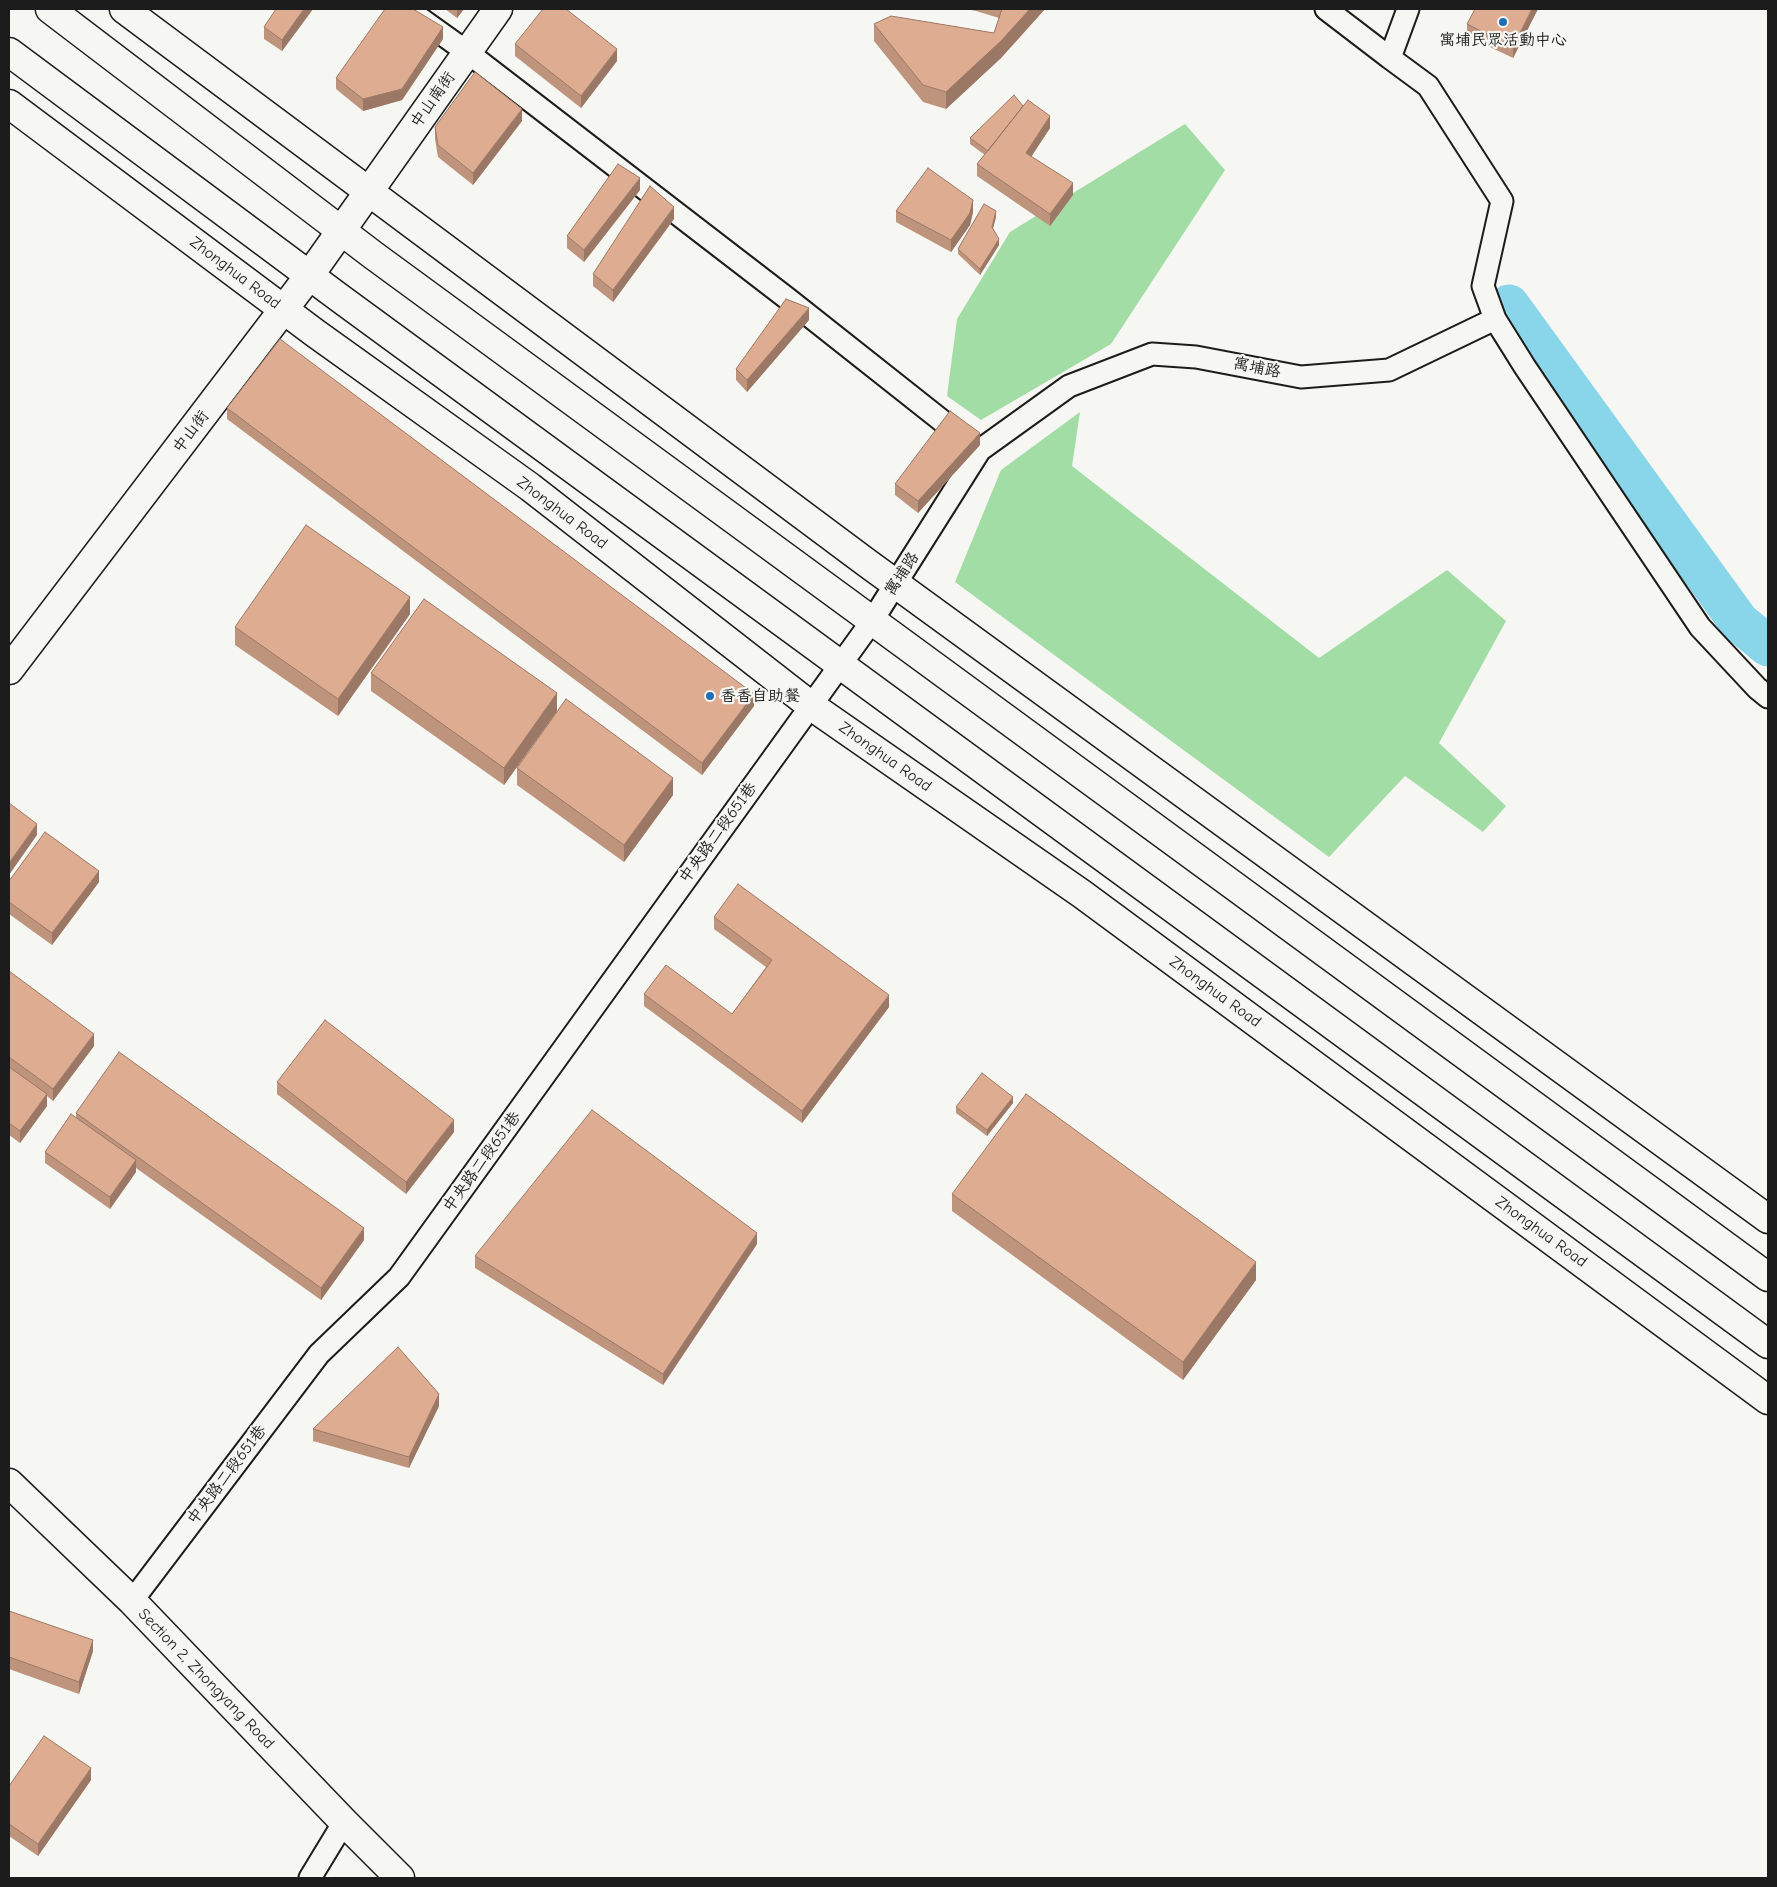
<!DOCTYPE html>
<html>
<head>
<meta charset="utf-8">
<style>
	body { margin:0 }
	#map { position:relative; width:1777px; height:1887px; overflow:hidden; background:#f6f6f2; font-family:"Comic Neue",sans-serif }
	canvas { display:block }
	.frame { position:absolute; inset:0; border:10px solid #1c1c1c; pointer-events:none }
</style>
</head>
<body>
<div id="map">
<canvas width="1777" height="1887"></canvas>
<div class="frame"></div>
</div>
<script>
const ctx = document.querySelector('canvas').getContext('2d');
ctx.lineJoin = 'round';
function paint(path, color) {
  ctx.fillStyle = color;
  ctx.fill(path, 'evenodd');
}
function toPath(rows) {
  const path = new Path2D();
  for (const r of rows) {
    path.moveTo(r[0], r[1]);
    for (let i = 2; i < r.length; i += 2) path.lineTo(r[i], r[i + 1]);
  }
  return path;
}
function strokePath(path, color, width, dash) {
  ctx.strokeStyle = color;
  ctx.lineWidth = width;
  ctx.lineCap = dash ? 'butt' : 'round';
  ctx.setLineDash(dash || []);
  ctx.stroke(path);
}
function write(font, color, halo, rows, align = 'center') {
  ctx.font = font + ' "Comic Neue","LXGW WenKai TC",sans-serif';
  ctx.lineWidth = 4.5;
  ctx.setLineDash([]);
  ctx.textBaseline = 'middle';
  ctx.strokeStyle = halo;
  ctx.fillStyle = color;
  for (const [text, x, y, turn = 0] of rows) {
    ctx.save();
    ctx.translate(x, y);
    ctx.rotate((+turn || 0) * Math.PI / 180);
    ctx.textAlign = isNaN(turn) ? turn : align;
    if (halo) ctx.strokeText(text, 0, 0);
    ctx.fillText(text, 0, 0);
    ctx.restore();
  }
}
paint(toPath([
	[1185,124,1225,170,1111,344,981,420,947,396,957,319,1010,232],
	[1080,412,1072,466,1319,658,1447,570,1506,621,1439,743,1506,806,1483,832,1405,776,1329,857,955,582,1001,470]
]), '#a1dda4');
strokePath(toPath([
	[1509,305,1739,622,1768,646]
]), '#89d5e9', 41);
const lane = toPath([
	[407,9,467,52,788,299,965,439],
	[1326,9,1390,58],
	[1495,319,1525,367,1700,627,1757,688,1768,697],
	[132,1601,319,1354,399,1277,872,621,980,450,1069,386,1152,354,1196,357,1301,377,1389,370,1495,319,1483,286,1502,201,1428,86,1390,58,1408,9],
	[310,1878,344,1822]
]);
const street = toPath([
	[9,670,309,276,498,9]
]);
const secondary = toPath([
	[50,9,373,255,1768,1277],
	[124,9,867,563,1768,1219],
	[9,52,341,299,1768,1344],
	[9,104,315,333,530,487,810,705,1082,894,1768,1400],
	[9,1483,132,1601,344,1822,400,1878]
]);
strokePath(lane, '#1c1c1c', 25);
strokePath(street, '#1c1c1c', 31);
strokePath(secondary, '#1c1c1c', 31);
strokePath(lane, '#f6f6f2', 21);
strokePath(street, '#f6f6f2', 28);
strokePath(secondary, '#f6f6f2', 28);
paint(toPath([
	[313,9,282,51,264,39,264,27],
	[445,9,464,9,457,18],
	[966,9,1045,9,1001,58,946,109,923,102,874,41,874,24,994,33,999,18,976,11],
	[1475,9,1538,9,1513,58,1467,36,1467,24],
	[443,39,402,100,363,111,336,89,336,78],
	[515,44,617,61,581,108,515,56],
	[1023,106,1050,128,1031,156,1073,195,1050,226,977,176,977,164,985,155,970,144,970,138],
	[522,121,473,185,438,157,435,139,435,127],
	[640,190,584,262,567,248,567,236],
	[896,211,973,212,970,225,951,252,896,222],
	[996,217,993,228,999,245,980,275,958,254,958,249],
	[674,219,613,302,593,286,593,274],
	[809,320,747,392,736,380,736,369],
	[227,408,754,706,702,775,227,419],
	[980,445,918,513,895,495,895,484],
	[410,614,338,716,235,645,235,627],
	[371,673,557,711,504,785,371,691],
	[517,768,673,795,624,862,517,785],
	[9,881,99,882,52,945,9,914],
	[714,917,889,1007,802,1123,644,1006,644,994,732,1014,766,967,714,929],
	[9,971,94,1046,53,1101,47,1096,47,1106,20,1143,9,1135],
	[277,1082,454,1132,406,1194,277,1094],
	[1013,1103,987,1136,956,1113,956,1107],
	[76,1113,364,1240,321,1300,136,1168,136,1172,110,1209,45,1163,45,1152,76,1117],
	[952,1194,1256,1280,1183,1380,952,1211],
	[757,1244,663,1385,475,1268,475,1256],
	[439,1406,409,1468,313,1441,313,1429],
	[9,1611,93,1651,79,1694,9,1669],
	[91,1780,38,1856,9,1836,9,1786]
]), '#bf947d');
paint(toPath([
	[304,9,313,9,282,51,282,40],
	[457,9,464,9,457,18],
	[1030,9,1045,9,1001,58,946,109,946,92],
	[1532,9,1538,9,1513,58,1513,47],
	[443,27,443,39,402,100,363,111,363,99],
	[617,49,617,61,581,108,581,96],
	[522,109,522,121,473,185,473,173],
	[1050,116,1050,128,1026,165,1026,153],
	[640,178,640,190,584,262,584,250],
	[1073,183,1073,195,1050,226,1050,214],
	[973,200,973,212,970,225,951,252,951,240],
	[674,207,674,219,613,302,613,290],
	[996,211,996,217,992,232,992,227],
	[999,239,999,245,980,275,980,269],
	[809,308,809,320,747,392,747,380],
	[980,433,980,445,918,513,918,501],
	[410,597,410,614,338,716,338,699],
	[557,693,557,711,504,785,504,768],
	[754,694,754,706,702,775,702,763],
	[673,778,673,795,624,862,624,845],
	[37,824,37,835,9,875,9,863],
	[99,871,99,882,52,945,52,933],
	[889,995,889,1007,802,1123,802,1111],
	[94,1034,94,1046,53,1101,53,1089],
	[47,1094,47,1106,20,1143,20,1131],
	[1013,1097,1013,1103,987,1136,987,1130],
	[454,1120,454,1132,406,1194,406,1182],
	[136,1160,136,1172,110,1209,110,1197],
	[364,1228,364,1240,321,1300,321,1288],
	[757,1233,757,1244,663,1385,663,1374],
	[1256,1262,1256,1280,1183,1380,1183,1362],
	[439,1394,439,1406,409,1468,409,1457],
	[93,1640,93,1651,79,1694,79,1682],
	[91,1768,91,1780,38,1856,38,1844]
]), '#9b7866');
const building = toPath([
	[276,9,304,9,282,40,264,27,276,9],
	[385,9,413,9,443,27,402,89,363,99,336,78,385,9],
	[543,9,566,9,617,49,581,96,515,44,543,9],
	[1002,9,1030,9,1001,41,946,92,923,85,874,24,891,16,994,33,1002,9],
	[1475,9,1532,9,1513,47,1467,24,1475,9],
	[475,72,522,109,473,173,438,145,435,127,475,72],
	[1014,95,1023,106,988,151,970,138,1014,95],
	[1028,100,1050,116,1026,153,1073,183,1050,214,977,164,1028,100],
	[618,164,640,178,584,250,567,236,618,164],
	[928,168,973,200,970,213,951,240,896,211,928,168],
	[650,186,674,207,613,290,593,274,650,186],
	[984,204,996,211,992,227,999,239,980,269,958,249,984,204],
	[786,299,809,308,747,380,736,369,786,299],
	[280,339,754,694,702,763,227,408,280,339],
	[950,411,980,433,918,501,895,484,950,411],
	[306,525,410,597,338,699,235,627,306,525],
	[424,599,557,693,504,768,371,673,424,599],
	[566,699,673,778,624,845,517,768,566,699],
	[9,803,37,824,9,863,9,803],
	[45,832,99,871,52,933,9,902,9,881,45,832],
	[738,884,889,995,802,1111,644,994,666,965,732,1014,772,960,714,917,738,884],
	[9,971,94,1034,53,1089,9,1057,9,971],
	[325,1020,454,1120,406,1182,277,1082,325,1020],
	[119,1052,364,1228,321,1288,76,1113,119,1052],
	[9,1067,47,1094,20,1131,9,1123,9,1067],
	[982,1073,1013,1097,987,1130,956,1107,982,1073],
	[1026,1094,1256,1262,1183,1362,952,1194,1026,1094],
	[592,1110,757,1233,663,1374,475,1256,592,1110],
	[71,1114,136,1160,110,1197,45,1152,71,1114],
	[398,1347,439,1394,409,1457,313,1429,398,1347],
	[9,1611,93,1640,79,1682,9,1657,9,1611],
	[44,1736,91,1768,38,1844,9,1824,9,1786,44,1736]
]);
paint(building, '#deac91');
strokePath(building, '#9b7866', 1);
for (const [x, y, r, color] of [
	[1503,22,5,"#1f6fb2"],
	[710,696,5,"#1f6fb2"]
]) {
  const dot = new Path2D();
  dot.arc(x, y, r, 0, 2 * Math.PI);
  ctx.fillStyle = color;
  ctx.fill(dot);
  strokePath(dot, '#f6f6f2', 2);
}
write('16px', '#1c1c1c', '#f6f6f2', [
	["寓埔民眾活動中心",1503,40],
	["香香自助餐",720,696,"left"]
]);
write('16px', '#1c1c1c', '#f6f6f2', [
	["中山南街",433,100,-55],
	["Zhonghua Road",235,273,37],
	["寓埔路",1257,368,11],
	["中山街",191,432,-53],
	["Zhonghua Road",562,513,37],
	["寓埔路",902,574,-57],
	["Zhonghua Road",885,757,35],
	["中央路二段651巷",718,833,-54],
	["Zhonghua Road",1215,992,36],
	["中央路二段651巷",482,1162,-54],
	["Zhonghua Road",1541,1232,36],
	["中央路二段651巷",227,1475,-53],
	["Section 2, Zhongyang Road",206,1679,46]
]);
</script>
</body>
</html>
